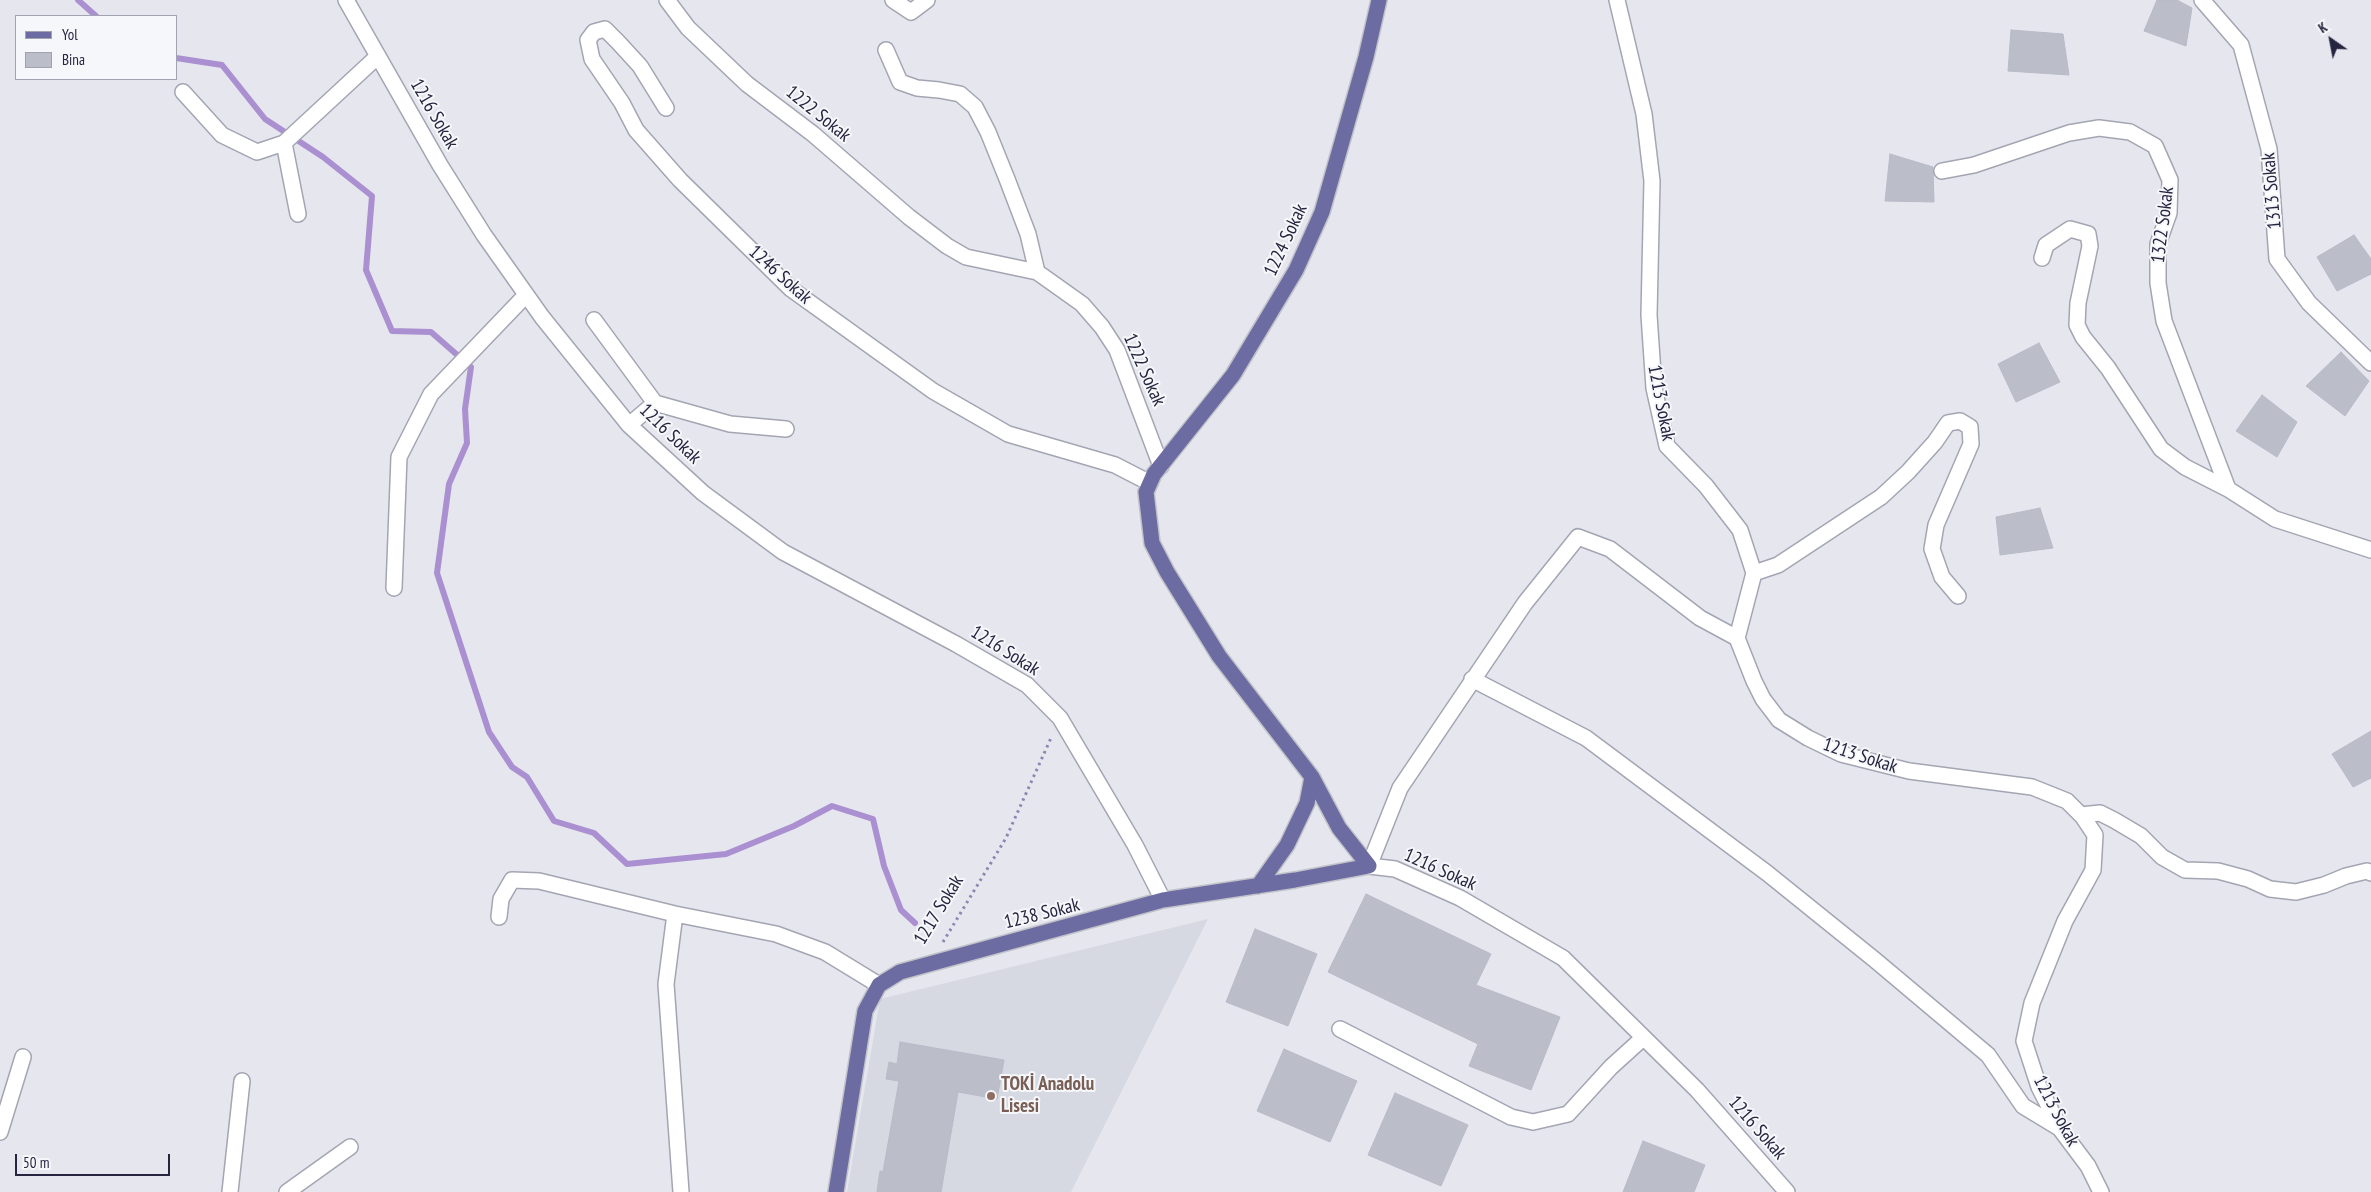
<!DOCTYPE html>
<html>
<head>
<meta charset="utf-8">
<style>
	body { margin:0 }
	#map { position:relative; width:2371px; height:1192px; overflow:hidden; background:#e6e7ee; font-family:"PT Sans Narrow",sans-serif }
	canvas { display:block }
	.legend { position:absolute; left:15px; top:15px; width:162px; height:65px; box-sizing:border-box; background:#f6f7fa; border:1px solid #a2a3b0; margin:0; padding:6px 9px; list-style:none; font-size:15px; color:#252540 }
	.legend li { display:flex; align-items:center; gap:10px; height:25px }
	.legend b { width:25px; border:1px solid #a2a3b0 }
	.north { position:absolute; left:2306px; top:15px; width:50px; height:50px; -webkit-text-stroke:4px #f6f7fa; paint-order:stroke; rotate:327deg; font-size:14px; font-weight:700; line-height:20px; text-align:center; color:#252540 }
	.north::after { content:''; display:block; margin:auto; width:18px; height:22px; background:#252540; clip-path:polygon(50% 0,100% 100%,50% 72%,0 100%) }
	.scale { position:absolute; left:15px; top:1154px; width:155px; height:22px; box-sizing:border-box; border:2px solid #252540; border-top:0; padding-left:6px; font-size:15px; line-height:18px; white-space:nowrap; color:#252540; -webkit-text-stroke:4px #f6f7fa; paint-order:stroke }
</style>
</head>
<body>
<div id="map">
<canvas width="2371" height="1192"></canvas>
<ul class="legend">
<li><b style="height:6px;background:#6c6ca2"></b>Yol</li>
<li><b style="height:14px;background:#bbbdc9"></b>Bina</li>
</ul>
<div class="north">K</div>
<div class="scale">50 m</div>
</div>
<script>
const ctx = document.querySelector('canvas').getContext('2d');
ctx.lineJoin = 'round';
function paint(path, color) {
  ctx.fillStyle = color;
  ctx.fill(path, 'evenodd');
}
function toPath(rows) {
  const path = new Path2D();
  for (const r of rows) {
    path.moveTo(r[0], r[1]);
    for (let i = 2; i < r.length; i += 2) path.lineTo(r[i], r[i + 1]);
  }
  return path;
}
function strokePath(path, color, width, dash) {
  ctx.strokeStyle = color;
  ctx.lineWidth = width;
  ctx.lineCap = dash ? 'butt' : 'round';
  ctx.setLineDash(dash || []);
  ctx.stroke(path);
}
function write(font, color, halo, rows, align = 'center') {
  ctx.font = font + ' "PT Sans Narrow",sans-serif';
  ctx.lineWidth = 4;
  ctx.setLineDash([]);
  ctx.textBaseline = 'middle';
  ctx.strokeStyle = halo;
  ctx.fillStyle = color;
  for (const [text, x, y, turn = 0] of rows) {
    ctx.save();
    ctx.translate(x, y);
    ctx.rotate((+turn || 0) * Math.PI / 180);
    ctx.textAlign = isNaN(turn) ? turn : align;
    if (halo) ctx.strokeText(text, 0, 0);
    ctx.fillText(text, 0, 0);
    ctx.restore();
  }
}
paint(toPath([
	[1208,919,1071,1192,847,1192,880,999]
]), '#d7d9e2');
strokePath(toPath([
	[78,0,96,16],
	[176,58,222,65,265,119,323,157,372,196,366,270,392,331,431,332,471,367,465,409,467,443,449,484,437,573,489,732,512,767,527,777,554,821,594,833,627,864,726,854,794,826,832,806,873,819,884,866,901,910,915,923]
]), '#ab90d1', 6);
const building = toPath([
	[2157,0,2177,0,2192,8,2186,46,2144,31,2157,0],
	[2011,30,2063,34,2069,75,2008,71,2011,30],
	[1890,154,1933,167,1934,202,1885,201,1890,154],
	[2354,235,2371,259,2371,274,2337,291,2317,257,2354,235],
	[2039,343,2060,382,2016,402,1998,364,2039,343],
	[2341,352,2369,381,2345,416,2306,386,2341,352],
	[2262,395,2297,422,2277,457,2236,431,2262,395],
	[2040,508,2053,548,2000,555,1996,517,2040,508],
	[2371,731,2371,778,2353,787,2332,754,2371,731],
	[1366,894,1491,954,1476,985,1560,1017,1531,1090,1469,1066,1478,1044,1328,972,1366,894],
	[1255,929,1317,954,1288,1026,1226,1002,1255,929],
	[900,1042,1004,1060,997,1099,958,1092,941,1192,877,1192,880,1171,883,1172,899,1081,886,1079,889,1062,897,1064,900,1042],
	[1284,1049,1357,1081,1330,1142,1257,1111,1284,1049],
	[1395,1093,1468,1125,1441,1186,1368,1155,1395,1093],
	[1643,1141,1705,1165,1694,1192,1623,1192,1643,1141]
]);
paint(building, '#bbbdc9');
strokePath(building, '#b8bac8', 1);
const minor = toPath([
	[346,0,440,165,484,235,542,317,629,425,703,493,783,552,956,644,1027,685,1060,718,1135,845,1163,900],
	[667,0,688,28,747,84,813,134,909,217,947,246,966,257,1037,272,1082,304,1102,327,1117,350,1161,466],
	[893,0,911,12,927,0],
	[1617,0,1644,114,1652,181,1649,315,1654,388,1667,446,1706,486,1740,530,1754,573,1737,638,1754,681,1763,699,1779,720,1808,738,1841,754,1909,771,2032,787,2067,801,2083,817,2095,835,2093,870,2065,921,2032,1003,2024,1041,2039,1087,2061,1130,2088,1166,2101,1192],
	[2202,0,2241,45,2269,149,2277,259,2309,303,2371,363],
	[886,50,900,82,917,88,939,90,960,94,975,107,988,132,1007,179,1028,234,1037,272],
	[183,92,222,135,257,152,284,143,378,56],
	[666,108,640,66,618,42,605,29,594,32,588,40,592,59,622,103,636,130,680,180,791,289,933,391,1008,434,1115,465,1150,483],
	[284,143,298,214],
	[1942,171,1974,165,2069,133,2099,128,2130,132,2155,146,2170,180,2169,213,2158,244,2158,283,2164,321,2228,489],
	[2042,258,2046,245,2070,229,2088,234,2090,246,2078,303,2077,325,2083,337,2108,368,2161,449,2185,467,2228,489,2275,519,2371,550],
	[594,320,655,403,730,424,786,429],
	[629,425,655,403],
	[1754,573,1778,565,1881,497,1908,472,1935,442,1948,423,1960,421,1970,427,1971,444,1936,525,1932,549,1942,577,1958,596],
	[394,588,399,457,431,394,526,295],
	[1737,638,1700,618,1610,549,1578,537,1525,603,1400,788,1369,866,1395,869,1460,898,1563,958,1697,1090,1787,1192],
	[1472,679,1586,738,1767,873,1875,960,1988,1055,2023,1106,2061,1129],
	[2081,815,2100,813,2114,820,2141,836,2162,857,2185,870,2218,871,2248,879,2270,889,2296,892,2324,885,2346,876,2367,871,2371,873],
	[675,914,666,984,681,1192],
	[499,917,501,899,512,880,539,881,675,914,776,934,825,952,879,985],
	[1340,1029,1511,1117,1533,1122,1568,1114,1611,1067,1643,1038],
	[0,1132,23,1057],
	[230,1192,242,1081],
	[287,1192,350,1147]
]);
const major = toPath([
	[1312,777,1219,656,1167,572,1152,543,1146,492,1154,474,1233,375,1296,270,1322,212,1366,57,1379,0],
	[836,1192,865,1011,879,985,900,972,1163,900,1295,880,1369,866,1339,828,1312,777,1307,803,1287,845,1258,886]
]);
strokePath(minor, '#a4a5b3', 18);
strokePath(major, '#c2c2ca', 18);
strokePath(toPath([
	[943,942,1006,838,1051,738]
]), '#8789b1', 3, [2.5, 4]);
strokePath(minor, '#fff', 15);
strokePath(major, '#6c6ca2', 15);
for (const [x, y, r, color] of [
	[991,1096,5,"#8d6e63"]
]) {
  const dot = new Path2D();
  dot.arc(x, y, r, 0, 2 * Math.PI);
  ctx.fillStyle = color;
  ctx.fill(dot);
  strokePath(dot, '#f6f7fa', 2);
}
write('19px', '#252540', '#f6f7fa', [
	["1216 Sokak",434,114,60],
	["1222 Sokak",818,114,39],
	["1313 Sokak",2272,191,-95],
	["1322 Sokak",2163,225,-83],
	["1224 Sokak",1286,240,-65],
	["1246 Sokak",780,275,42],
	["1222 Sokak",1144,370,66],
	["1213 Sokak",1661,403,79],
	["1216 Sokak",670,434,44],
	["1216 Sokak",1005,651,32],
	["1213 Sokak",1860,756,18],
	["1216 Sokak",1440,870,24],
	["1217 Sokak",939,910,-59],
	["1238 Sokak",1042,914,-14],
	["1213 Sokak",2056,1111,62],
	["1216 Sokak",1757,1128,49]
]);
write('bold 19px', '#785e54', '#f6f7fa', [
	["TOKİ Anadolu",1001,1085],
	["Lisesi",1001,1107]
], 'left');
</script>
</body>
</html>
